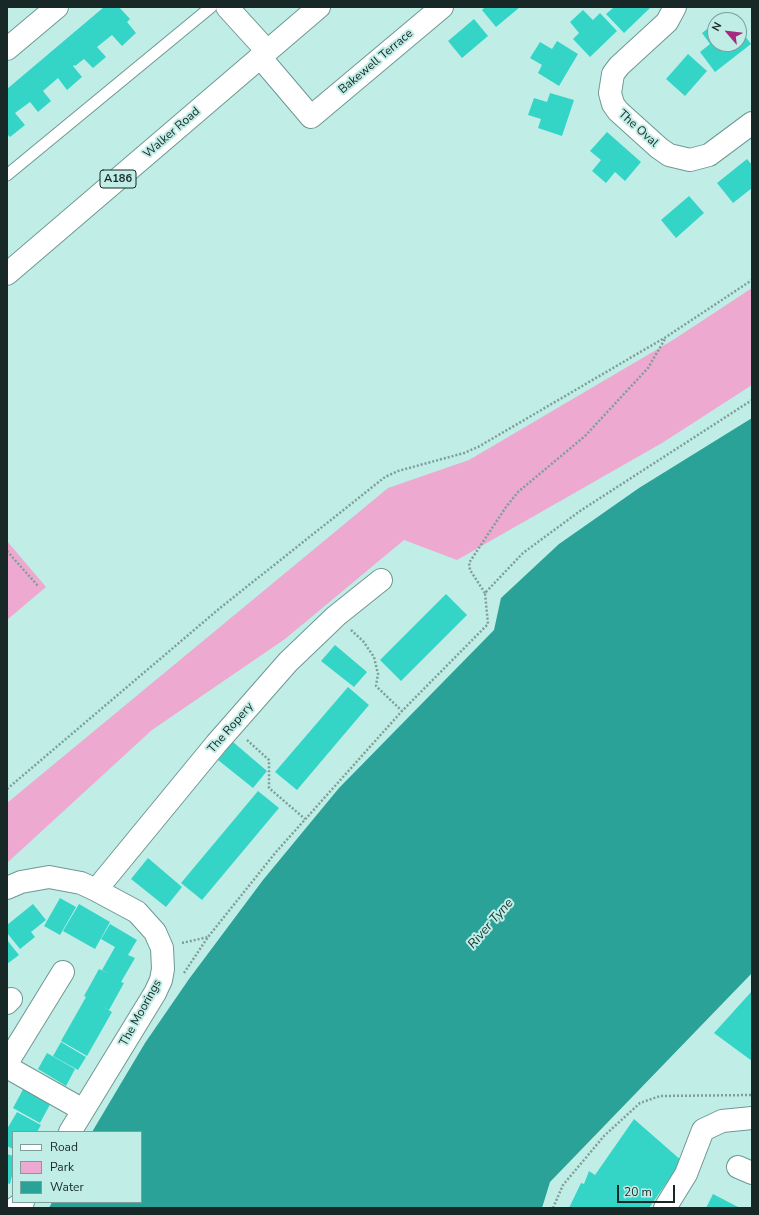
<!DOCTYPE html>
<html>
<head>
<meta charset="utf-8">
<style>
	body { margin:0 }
	#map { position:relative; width:759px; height:1215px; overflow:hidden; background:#c1ede7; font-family:"Nunito Sans",sans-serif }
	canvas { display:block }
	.frame { position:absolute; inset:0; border:8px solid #172826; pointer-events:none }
	.legend { position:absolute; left:12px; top:1131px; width:130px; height:72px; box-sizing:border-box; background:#c1ede7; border:1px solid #7d9e9a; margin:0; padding:5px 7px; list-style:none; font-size:12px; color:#172826 }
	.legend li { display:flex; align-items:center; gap:8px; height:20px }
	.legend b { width:20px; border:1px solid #7d9e9a }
	.north { position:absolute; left:707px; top:12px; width:40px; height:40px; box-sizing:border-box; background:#c1ede7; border:1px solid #7d9e9a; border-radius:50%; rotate:298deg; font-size:11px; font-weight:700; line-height:16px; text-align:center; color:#172826 }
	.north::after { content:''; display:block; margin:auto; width:14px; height:18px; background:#a52a7d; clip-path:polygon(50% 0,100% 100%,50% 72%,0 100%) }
	.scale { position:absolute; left:617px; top:1185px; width:58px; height:18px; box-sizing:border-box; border:2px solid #172826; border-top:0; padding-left:5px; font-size:12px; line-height:14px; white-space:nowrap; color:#172826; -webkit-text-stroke:3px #c1ede7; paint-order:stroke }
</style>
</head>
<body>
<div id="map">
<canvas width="759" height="1215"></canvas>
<div class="frame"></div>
<ul class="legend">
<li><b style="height:5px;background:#fff"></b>Road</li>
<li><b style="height:11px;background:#eda9d0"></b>Park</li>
<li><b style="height:11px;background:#2aa297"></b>Water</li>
</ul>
<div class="north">N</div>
<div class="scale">20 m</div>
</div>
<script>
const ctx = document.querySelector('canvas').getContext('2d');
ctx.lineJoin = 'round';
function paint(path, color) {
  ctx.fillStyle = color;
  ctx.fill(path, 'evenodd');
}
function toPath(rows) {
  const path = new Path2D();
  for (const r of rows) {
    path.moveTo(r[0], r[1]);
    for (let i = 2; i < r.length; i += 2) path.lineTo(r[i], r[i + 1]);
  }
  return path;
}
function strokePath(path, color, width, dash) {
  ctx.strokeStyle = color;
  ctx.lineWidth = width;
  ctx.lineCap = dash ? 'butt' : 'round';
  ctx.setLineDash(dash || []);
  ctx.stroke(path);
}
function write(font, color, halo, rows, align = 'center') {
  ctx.font = font + ' "Nunito Sans",sans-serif';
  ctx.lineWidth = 4;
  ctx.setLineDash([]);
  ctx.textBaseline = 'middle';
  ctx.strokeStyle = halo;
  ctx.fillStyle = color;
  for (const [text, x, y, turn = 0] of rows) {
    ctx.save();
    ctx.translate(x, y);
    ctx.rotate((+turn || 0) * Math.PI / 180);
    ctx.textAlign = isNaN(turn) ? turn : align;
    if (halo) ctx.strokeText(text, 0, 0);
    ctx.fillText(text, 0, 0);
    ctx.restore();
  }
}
paint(toPath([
	[752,288,752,385,662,443,457,560,404,540,285,639,152,730,7,863,7,803,388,488,469,460,673,340],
	[7,541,46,587,7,620]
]), '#eda9d0');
paint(toPath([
	[752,418,752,973,550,1182,542,1208,49,1208,52,1202,141,1202,141,1132,92,1132,145,1043,189,979,263,880,339,788,494,630,501,598,559,544,639,488]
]), '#2aa297');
paint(toPath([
	[104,7,119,7,130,19,127,22,136,33,122,46,112,35,97,47,106,57,93,68,84,59,75,66,74,65,73,66,82,77,67,90,58,78,43,91,51,101,38,112,30,102,15,113,25,125,10,137,7,134,7,89],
	[485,7,520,7,496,27,482,10],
	[612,7,651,7,624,33,606,14,613,8],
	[583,10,593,20,600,13,617,31,590,57,573,39,579,33,570,22],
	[474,19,488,36,462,58,448,41],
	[715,23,715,44,739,44,739,28,751,44,715,72,700,52,710,44,702,33],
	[557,41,578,54,559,86,538,73,542,65,530,58,540,42,552,49],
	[688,54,707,71,685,96,666,79],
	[550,93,574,100,562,136,538,128,541,119,528,115,534,98,547,102],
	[607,132,641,162,625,181,615,172,606,183,592,171,601,160,590,151],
	[747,159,752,165,752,188,733,203,717,183],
	[689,196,704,213,676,238,661,220],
	[446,594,467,615,401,681,380,660],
	[335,645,367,672,354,687,321,661],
	[348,687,369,705,297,790,275,772],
	[233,742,267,771,253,788,218,760],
	[258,791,279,808,202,900,181,883],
	[148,858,182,887,166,907,131,879],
	[60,898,76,907,60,935,44,926],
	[33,904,46,920,31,932,35,937,20,949,7,933,7,925],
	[79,904,110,922,95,949,63,931],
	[110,924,137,940,128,955,135,958,121,982,124,983,109,1010,100,1005,112,1012,87,1056,61,1041,86,997,84,996,99,969,110,974,102,970,115,947,101,939],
	[7,940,19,955,7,964],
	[752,991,752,1061,714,1033],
	[61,1042,86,1057,78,1070,53,1056],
	[47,1053,75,1069,66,1086,38,1069],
	[26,1084,53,1099,40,1123,13,1108],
	[17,1112,41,1125,37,1132,13,1132,13,1149,7,1146,7,1129],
	[634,1119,682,1161,649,1208,569,1208,581,1183,584,1184,589,1171,595,1175],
	[7,1154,13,1156,13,1172,10,1184,7,1183],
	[713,1194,740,1208,706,1208]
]), '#34d5c7');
const lane = toPath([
	[7,175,211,7]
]);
const street = toPath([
	[227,7,267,51],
	[675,7,667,22,619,66,613,74,610,93,613,104,618,111,659,148,669,155,690,160,709,155,752,123],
	[7,49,57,7],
	[260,57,311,117,442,7],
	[7,888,21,882,49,877,81,883,96,890,137,912,155,932,162,948,163,969,161,980,155,993,70,1132],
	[96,890,216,744,288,662,336,616,381,580],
	[7,1003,11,999],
	[7,1063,63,972],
	[7,1067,83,1110],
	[738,1167,752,1173],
	[15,1208,23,1202],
	[665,1208,686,1174,703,1130,722,1121,752,1118]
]);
const primary = toPath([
	[7,274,319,7]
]);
strokePath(lane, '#6e9893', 13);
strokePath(street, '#6e9893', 24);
strokePath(primary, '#6e9893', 24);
strokePath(toPath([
	[7,551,38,586],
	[485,593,470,570,469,563,506,507,518,492,585,436,648,368,665,339],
	[351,630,363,641,374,657,378,674,376,686,402,711],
	[247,740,269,760,269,788,305,819],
	[7,789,220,608,385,477,398,471,464,453,478,447,666,337,752,280],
	[182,943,208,937],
	[184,973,208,937,276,852,402,711,488,624,485,593,523,553,580,511,752,400],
	[553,1208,563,1185,604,1136,640,1103,660,1096,752,1095]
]), '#7d9e99', 2.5, [2, 2]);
strokePath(lane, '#fff', 11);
strokePath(street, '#fff', 22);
strokePath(primary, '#fff', 22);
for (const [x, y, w] of [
	[118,179,36]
]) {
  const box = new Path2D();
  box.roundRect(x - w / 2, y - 9, w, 18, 3);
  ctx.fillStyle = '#c1ede7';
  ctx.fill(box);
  strokePath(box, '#172826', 1);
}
write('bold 11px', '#172826', null, [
	["A186",118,179]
]);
write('12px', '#172826', '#c1ede7', [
	["Bakewell Terrace",376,62,-40],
	["The Oval",638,129,42],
	["Walker Road",172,133,-41],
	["The Ropery",231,728,-49],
	["The Moorings",141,1013,-61]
]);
write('italic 13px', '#18312f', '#c1ede7', [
	["River Tyne",491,924,-49]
]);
</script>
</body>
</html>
